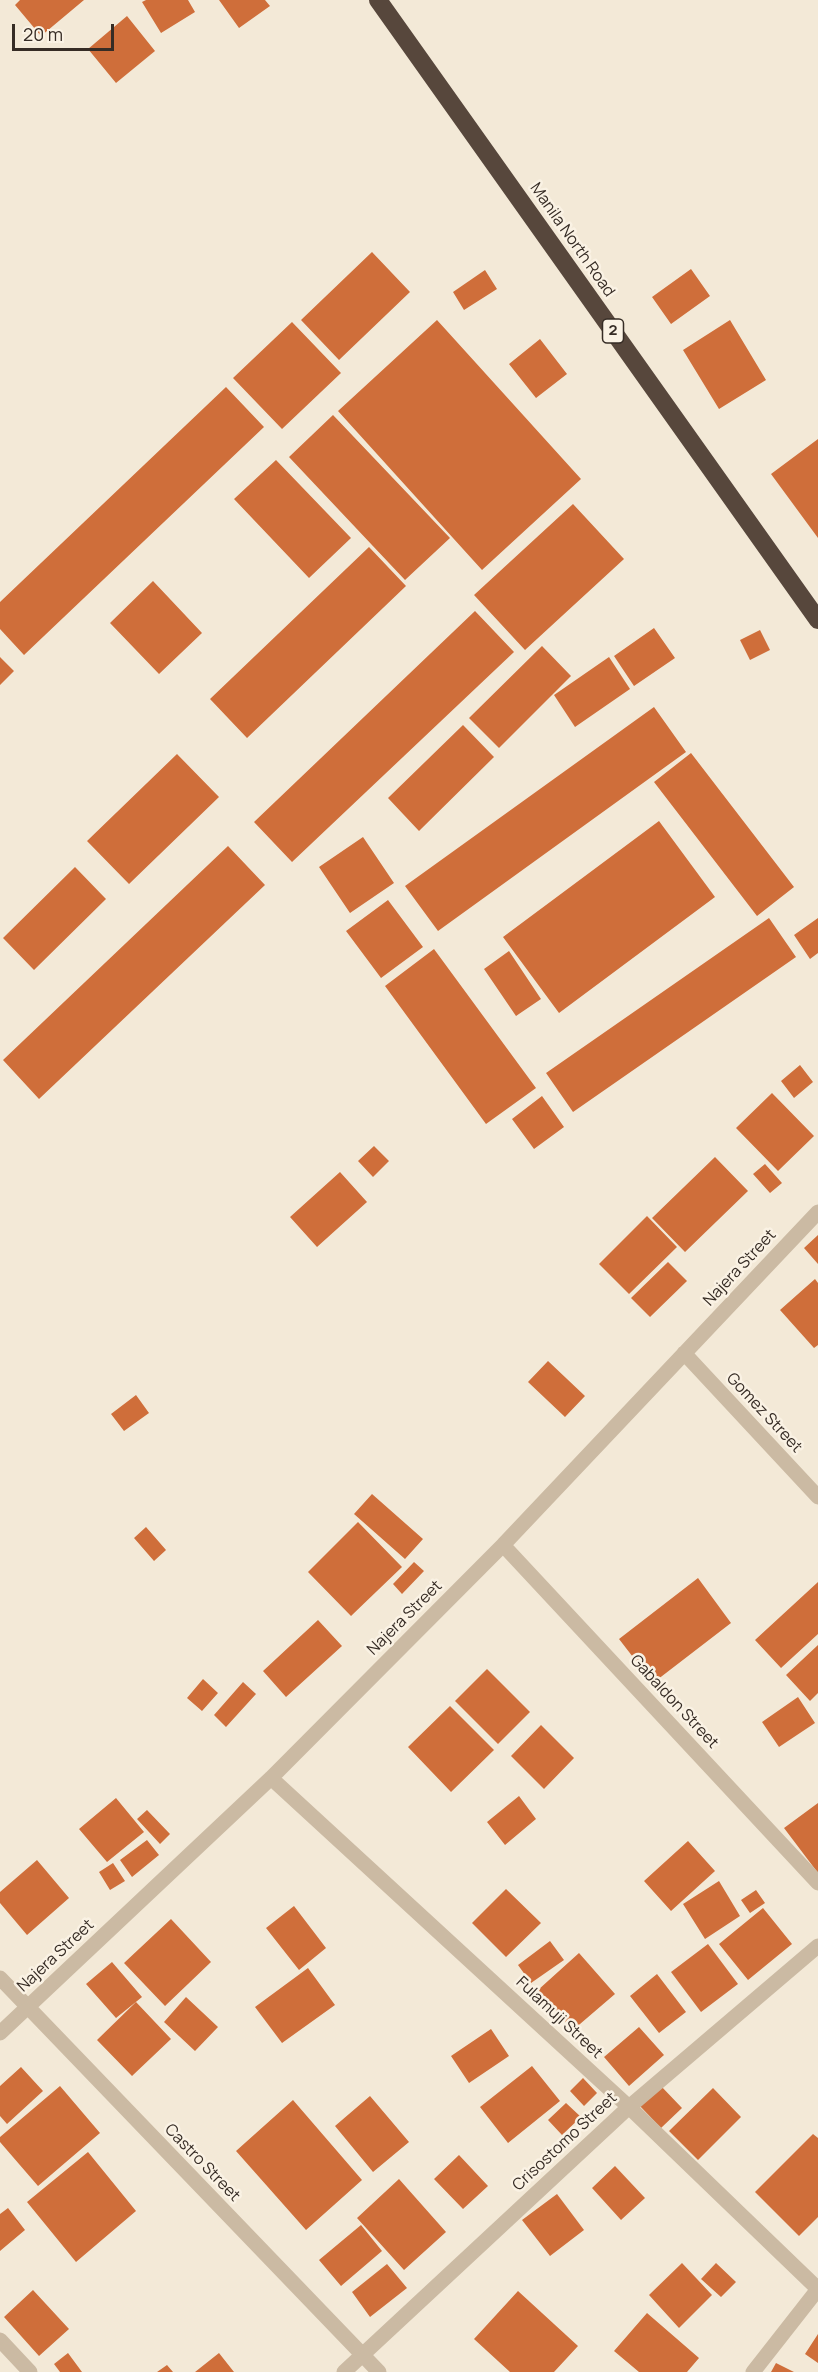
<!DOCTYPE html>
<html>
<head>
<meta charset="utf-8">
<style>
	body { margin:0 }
	#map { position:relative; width:818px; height:2372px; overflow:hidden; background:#f3e9d7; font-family:Manrope,sans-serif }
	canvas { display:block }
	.scale { position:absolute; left:12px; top:24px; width:102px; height:27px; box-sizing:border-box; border:3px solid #362c25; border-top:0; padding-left:8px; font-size:18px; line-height:21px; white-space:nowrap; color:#362c25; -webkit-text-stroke:4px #faf2e4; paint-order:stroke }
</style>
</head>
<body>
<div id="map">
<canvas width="818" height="2372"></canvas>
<div class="scale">20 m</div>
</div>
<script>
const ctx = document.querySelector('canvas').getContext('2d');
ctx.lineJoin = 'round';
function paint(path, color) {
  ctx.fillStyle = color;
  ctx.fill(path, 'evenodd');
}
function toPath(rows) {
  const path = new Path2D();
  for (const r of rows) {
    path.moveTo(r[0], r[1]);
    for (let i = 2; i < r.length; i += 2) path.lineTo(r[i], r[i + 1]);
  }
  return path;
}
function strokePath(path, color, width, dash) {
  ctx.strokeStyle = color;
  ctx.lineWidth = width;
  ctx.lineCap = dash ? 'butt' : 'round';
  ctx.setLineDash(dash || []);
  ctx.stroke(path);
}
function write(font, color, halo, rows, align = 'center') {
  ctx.font = font + ' Manrope,sans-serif';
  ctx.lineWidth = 5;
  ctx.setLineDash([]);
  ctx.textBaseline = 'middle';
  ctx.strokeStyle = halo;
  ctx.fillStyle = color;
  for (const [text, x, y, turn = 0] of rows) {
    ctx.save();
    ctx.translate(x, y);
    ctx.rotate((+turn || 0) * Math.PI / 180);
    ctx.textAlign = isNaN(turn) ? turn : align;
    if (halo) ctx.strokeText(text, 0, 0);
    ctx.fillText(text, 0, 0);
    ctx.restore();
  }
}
paint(toPath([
	[20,0,84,0,41,36,15,5],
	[146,0,188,0,195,12,161,33,142,2],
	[219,0,265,0,270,6,239,28],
	[127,16,155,51,116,83,88,49],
	[372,252,410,292,339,360,301,320],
	[691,269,710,296,671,324,652,297],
	[485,270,497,289,464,310,453,292],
	[437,320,581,479,482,570,338,411],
	[730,320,766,380,719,409,683,350],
	[292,322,341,373,282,429,233,378],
	[540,339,567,374,536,398,509,364],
	[226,387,264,427,24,655,0,629,0,602],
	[333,415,450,538,405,580,289,457],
	[818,439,818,538,771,474],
	[276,460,351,538,309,578,234,499],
	[573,504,624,559,525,650,474,595],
	[369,547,406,586,247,738,210,699],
	[153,581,202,633,159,674,110,623],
	[475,611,514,652,292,862,254,822],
	[654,628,675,658,634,686,614,656],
	[760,630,770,650,750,660,740,640],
	[542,646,571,676,499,748,469,718],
	[0,657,14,671,0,685],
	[609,657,630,689,575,727,554,695],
	[654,707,686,752,438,931,405,886],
	[463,725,494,757,419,831,388,798],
	[691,753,794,887,757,916,654,782],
	[177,754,219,797,129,884,87,841],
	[659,821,715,897,559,1013,503,937],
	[363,837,394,883,350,913,319,867],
	[228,846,265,885,39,1099,3,1060],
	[75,867,106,899,34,970,3,938],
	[388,900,423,947,381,978,346,931],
	[769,918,796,957,573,1112,546,1073],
	[818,918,818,953,810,959,794,935],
	[434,949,536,1088,486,1124,385,986],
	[509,951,541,999,516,1016,484,969],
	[800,1065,813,1082,794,1098,781,1081],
	[772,1093,814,1136,778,1171,736,1128],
	[542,1096,564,1127,534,1149,512,1119],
	[374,1146,389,1161,373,1177,358,1161],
	[715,1157,748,1191,685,1252,652,1218],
	[765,1164,782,1183,770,1193,753,1174],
	[340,1172,367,1202,317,1247,290,1217],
	[647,1216,677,1247,629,1294,599,1264],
	[818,1235,818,1264,804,1248],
	[668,1262,687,1281,650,1317,631,1298],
	[815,1279,818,1283,818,1345,814,1348,780,1310],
	[548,1361,585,1396,565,1417,528,1382],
	[136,1395,149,1413,124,1431,111,1414],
	[372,1494,423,1539,405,1559,354,1514],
	[358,1522,402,1567,351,1616,308,1572],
	[146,1527,166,1550,154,1561,134,1538],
	[414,1562,424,1571,402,1594,393,1584],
	[698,1578,731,1623,653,1683,619,1639],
	[818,1582,818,1634,781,1668,755,1640],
	[318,1620,342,1646,286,1697,263,1671],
	[818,1645,818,1693,810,1701,786,1675],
	[487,1669,530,1712,498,1744,455,1701],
	[203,1679,218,1693,202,1711,187,1698],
	[243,1682,256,1694,226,1727,214,1715],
	[798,1697,815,1723,779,1747,762,1722],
	[450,1706,494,1750,451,1792,408,1747],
	[541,1725,574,1758,544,1789,511,1756],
	[519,1796,536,1819,505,1845,487,1822],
	[116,1798,144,1832,107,1862,79,1829],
	[818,1803,818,1873,784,1828],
	[147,1810,170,1834,160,1844,137,1819],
	[147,1840,159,1855,132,1877,120,1860],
	[688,1841,715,1871,671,1911,644,1881],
	[37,1860,69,1898,27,1935,0,1903,0,1892],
	[113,1863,125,1881,110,1890,99,1872],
	[719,1881,740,1916,705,1939,683,1904],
	[506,1889,541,1923,506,1957,472,1923],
	[756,1890,765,1903,750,1913,741,1900],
	[294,1906,326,1948,299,1970,266,1928],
	[763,1908,792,1944,748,1980,719,1944],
	[171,1919,211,1962,165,2006,124,1963],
	[550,1941,564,1960,531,1983,518,1965],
	[708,1944,738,1984,701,2012,671,1972],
	[579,1953,615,1994,573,2030,538,1990],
	[112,1962,142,1997,116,2018,86,1984],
	[308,1968,335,2005,282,2043,255,2007],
	[657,1974,686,2012,659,2033,630,1996],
	[186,1997,218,2027,195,2051,164,2022],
	[136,2002,171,2039,132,2076,97,2040],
	[639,2027,664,2055,629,2086,604,2057],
	[491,2029,509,2056,469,2083,451,2056],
	[532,2066,560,2101,508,2143,480,2107],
	[21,2067,43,2091,7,2124,0,2116,0,2086],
	[583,2078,597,2093,584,2106,570,2091],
	[660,2085,682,2108,661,2128,639,2105],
	[60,2086,100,2133,38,2186,0,2142,0,2137],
	[713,2088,741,2117,698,2160,669,2131],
	[370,2096,409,2142,373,2172,335,2126],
	[293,2100,362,2180,306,2230,236,2151],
	[566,2103,581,2117,562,2135,548,2120],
	[813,2134,818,2138,818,2217,799,2236,755,2192],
	[88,2152,136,2211,76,2262,27,2202],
	[459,2155,488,2186,463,2209,434,2179],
	[615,2166,645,2198,621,2220,592,2188],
	[399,2179,446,2232,404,2270,357,2218],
	[557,2194,584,2230,550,2256,522,2220],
	[8,2208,25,2230,0,2251,0,2214],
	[361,2225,382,2251,341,2286,319,2260],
	[682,2263,712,2295,679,2328,649,2295],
	[716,2263,736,2282,721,2297,701,2279],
	[387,2264,407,2288,370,2317,352,2292],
	[33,2290,69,2329,39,2356,4,2317],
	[518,2291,578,2346,554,2372,510,2372,474,2339],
	[647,2313,699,2358,687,2372,639,2372,614,2351],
	[818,2334,818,2363,805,2354],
	[68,2353,82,2372,60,2372,54,2364],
	[219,2353,234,2372,195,2372],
	[776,2363,794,2372,771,2372],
	[167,2365,173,2372,157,2372]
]), '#cf6e3a');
strokePath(toPath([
	[684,1353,818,1497],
	[503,1545,818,1883],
	[271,1778,629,2107,818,2289],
	[0,1978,379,2372],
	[0,2033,271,1778,503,1545,818,1212],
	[0,2340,30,2372],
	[344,2372,629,2107,818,1946],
	[753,2372,818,2289]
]), '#cbbaa3', 15);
strokePath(toPath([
	[378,0,818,620]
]), '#57473c', 18);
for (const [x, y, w] of [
	[613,331,21]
]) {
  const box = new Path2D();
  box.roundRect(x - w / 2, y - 12, w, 24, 4.5);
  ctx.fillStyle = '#faf2e4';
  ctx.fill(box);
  strokePath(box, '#362c25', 1.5);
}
write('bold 15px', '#362c25', null, [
	["2",613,331]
]);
write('16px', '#362c25', '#faf2e4', [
	["Manila North Road",572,240,55],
	["Najera Street",740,1268,-47],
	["Gomez Street",764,1413,47],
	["Najera Street",405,1618,-45],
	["Gabaldon Street",674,1702,47],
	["Najera Street",56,1956,-43],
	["Fulamuji Street",559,2018,43],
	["Crisostomo Street",565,2142,-43],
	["Castro Street",202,2163,46]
]);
</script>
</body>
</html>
